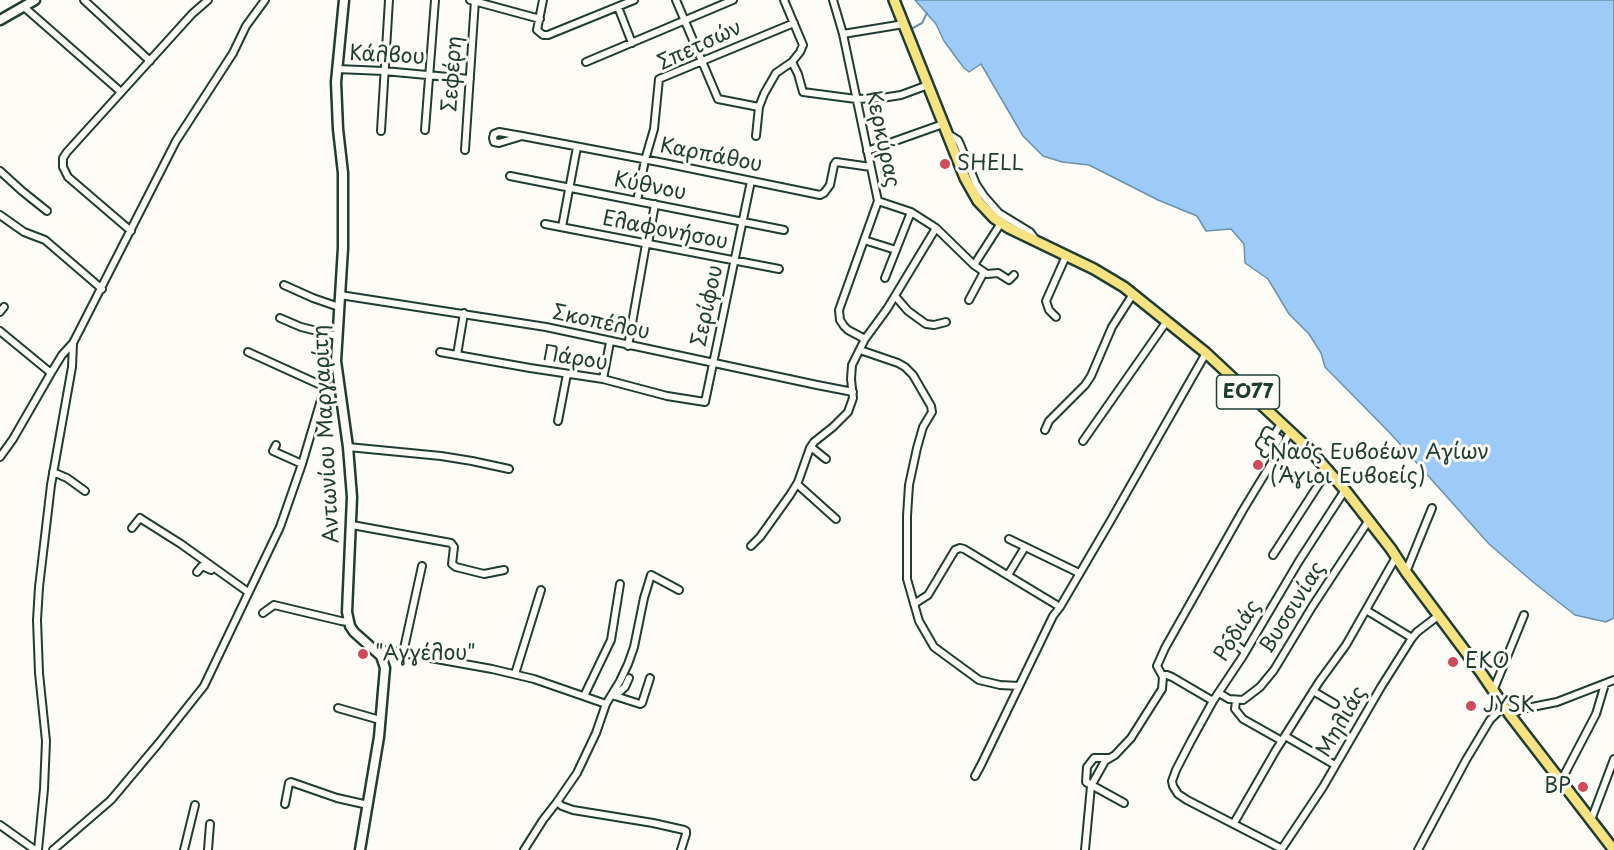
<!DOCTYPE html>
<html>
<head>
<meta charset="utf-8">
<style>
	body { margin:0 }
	canvas { display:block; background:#fdfcf7 }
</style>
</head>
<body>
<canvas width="1614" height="850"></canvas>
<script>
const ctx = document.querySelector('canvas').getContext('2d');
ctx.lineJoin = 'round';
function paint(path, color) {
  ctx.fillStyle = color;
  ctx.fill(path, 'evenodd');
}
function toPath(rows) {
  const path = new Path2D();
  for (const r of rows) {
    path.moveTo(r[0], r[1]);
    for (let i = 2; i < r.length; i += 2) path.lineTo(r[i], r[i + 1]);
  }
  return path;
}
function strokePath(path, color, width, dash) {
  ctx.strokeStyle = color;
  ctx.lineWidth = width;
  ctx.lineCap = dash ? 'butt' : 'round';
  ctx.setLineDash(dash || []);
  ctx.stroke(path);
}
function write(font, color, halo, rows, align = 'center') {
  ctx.font = font + ' "Playpen Sans",sans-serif';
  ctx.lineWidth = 6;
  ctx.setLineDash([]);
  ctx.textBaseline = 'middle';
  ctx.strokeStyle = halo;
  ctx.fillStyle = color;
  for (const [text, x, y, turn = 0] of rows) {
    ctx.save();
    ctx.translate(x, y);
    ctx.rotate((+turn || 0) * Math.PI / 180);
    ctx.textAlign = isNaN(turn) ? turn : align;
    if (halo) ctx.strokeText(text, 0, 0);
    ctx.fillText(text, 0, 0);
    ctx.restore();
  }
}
const water = toPath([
	[915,0,1614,0,1614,618,1606,622,1575,615,1533,582,1489,544,1390,433,1325,367,1321,353,1309,334,1289,314,1268,279,1245,263,1244,244,1231,229,1206,231,1197,216,1158,200,1089,165,1062,162,1043,156,1023,136,981,64,969,72,964,68,944,41,936,24,915,0]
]);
paint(water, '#9dcbf8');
strokePath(water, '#6b92aa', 1.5);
strokePath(toPath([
	[911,29,922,23,927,13]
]), '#6b92aa', 2);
const street = toPath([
	[84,0,150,61],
	[470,0,540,19],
	[543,0,537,30,543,35,548,35,634,0],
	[676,0,718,99,759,107],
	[833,0,843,34,878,201,839,310,840,320,844,326,848,330,865,339],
	[24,7,121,92],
	[618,7,632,43],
	[843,34,904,24],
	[586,62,733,0],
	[792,62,798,74,803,92,856,99,882,98,901,95,928,85],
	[337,69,384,71,470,79],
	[425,130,435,0],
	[381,131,389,0],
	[948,134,958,140,960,144,976,184,984,196,999,213,1030,232,1036,240],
	[522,136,499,143,494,142,493,138,494,134,499,132,522,136,664,163,820,195,824,193,830,185,834,165,836,162,871,167],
	[756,136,759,107,764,94,776,73,792,62,800,52,803,45,784,0],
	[465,150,475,0],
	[867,151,943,124],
	[0,171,22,191,47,211],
	[510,176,784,230],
	[637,201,645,160,654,129,659,79,794,23],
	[0,215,24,232,45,240,102,289],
	[545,224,779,269],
	[562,227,577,147],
	[936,228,974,265,987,274,998,273,1009,280,1014,275],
	[131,231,68,177,63,167,63,158,67,152,192,14,208,0],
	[864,240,896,250],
	[648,244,655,204],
	[974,265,1001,223],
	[885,278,911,212],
	[284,285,313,298,339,307],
	[340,295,546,327,817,385,853,392],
	[895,296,908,311,926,324,934,325,946,322],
	[969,300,984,272],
	[0,312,4,307],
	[1056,317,1049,310,1046,301,1066,256],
	[280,318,301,327,337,336],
	[0,331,51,373],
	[628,346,646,244],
	[860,350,898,363,905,367,913,375,931,406,932,412,923,427,917,448,909,485,907,516,907,579,919,621,934,647,979,680,1000,685,1019,686],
	[248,352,325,387],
	[440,352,530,368,603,379,667,396,705,402,751,181],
	[457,355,464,313],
	[603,379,610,342],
	[558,421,567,374],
	[1045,430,1049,421,1085,385,1091,376,1112,327,1133,294],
	[1265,435,1267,431,1274,435],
	[1083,441,1167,321],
	[1262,441,1260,444,1267,449],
	[1277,442,1279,438,1274,435,1282,422],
	[276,445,273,451,302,464],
	[348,447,441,456,472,461,509,469],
	[811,447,826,459],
	[1265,453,1267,449,1272,452,1274,449],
	[0,457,13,439,51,373,62,355,73,343],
	[53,472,67,478,85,491],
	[797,484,836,519],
	[352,525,451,543,454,547,452,564,456,567,484,574,504,570],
	[132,528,140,518,143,520,181,544,248,592],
	[1009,539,1079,573],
	[751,546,760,537,790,495,798,482,810,448,814,442,833,427,848,412,853,398,851,379,852,365,865,339,887,309,936,228,911,212,878,201],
	[1273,555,1328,470],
	[197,572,202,566,211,570],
	[1406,572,1432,508],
	[1008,575,1025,547],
	[679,590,651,575,644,598,634,647,628,664,620,681,606,704,596,733,577,773,557,802,562,806,573,810,653,823,684,830,686,831,686,834,681,850],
	[914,604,928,595,955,550,960,548,964,549,1060,607],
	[1366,610,1412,638],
	[263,613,274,605,341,621,348,622],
	[1227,637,1245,652],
	[378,653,386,650,492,669,534,679,606,704],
	[403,653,422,566],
	[515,674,541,590],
	[1162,675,1167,675,1172,677,1213,701],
	[1313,691,1335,704],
	[1493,691,1524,615],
	[1219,693,1229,699,1243,700,1260,687,1274,670,1312,607,1369,520],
	[612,695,640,704,642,703,650,678],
	[584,696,611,640,620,584],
	[615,696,625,687,629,678],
	[1236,701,1235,709,1243,719,1282,741],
	[338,708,380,720],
	[1510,715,1522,709,1557,702,1614,680],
	[1285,736,1335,765],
	[1109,758,1094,758,1087,767,1086,782,1124,803],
	[975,776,981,765,1053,616,1060,607,1111,520,1206,353],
	[1561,781,1596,714,1605,684],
	[285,804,289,783,291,782,337,798,368,805],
	[1591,820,1614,759],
	[1234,823,1276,750,1319,682,1346,645,1396,557],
	[0,825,35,850],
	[1282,849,1187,800,1178,794,1173,786,1172,781,1176,770,1191,741,1213,701,1243,656,1299,561,1345,490],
	[38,850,44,789,46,741,39,673,37,620,39,587,51,485,72,367,73,343,176,141,233,53,246,26,265,0],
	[53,850,111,800,158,744,204,686,280,527,302,464,329,373,336,362],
	[184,850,195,805],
	[208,850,210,824],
	[524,850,543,820,557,802],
	[1085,850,1091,786,1105,761,1115,755,1131,738,1162,689,1163,677,1157,666,1165,648,1243,510,1291,431],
	[1281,850,1323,787,1381,687,1412,638,1417,632,1438,616],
	[1418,850,1466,760,1490,720,1499,711,1505,707]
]);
const secondary = toPath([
	[344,0,336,82,338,129,343,173,343,248,336,361,348,447,352,497,347,612,350,626,354,632,381,656,385,668,379,737,360,850],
	[0,20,35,0]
]);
const primary = toPath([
	[894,0,965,178,978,201,994,218,1009,228,1094,269,1124,287,1206,353,1310,450,1345,490,1391,549,1406,572,1480,671,1510,715,1614,850]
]);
strokePath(street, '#1f3d34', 10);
strokePath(secondary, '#1f3d34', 13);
strokePath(primary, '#1f3d34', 14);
strokePath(street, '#fdfcf7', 6);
strokePath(secondary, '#fdfcf7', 8);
strokePath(primary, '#f6e281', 9);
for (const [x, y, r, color] of [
	[945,164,6,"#d1495b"],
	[1258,465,6,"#d1495b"],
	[363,654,6,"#d1495b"],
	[1453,662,6,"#d1495b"],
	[1471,706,6,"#d1495b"],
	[1583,787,6,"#d1495b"]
]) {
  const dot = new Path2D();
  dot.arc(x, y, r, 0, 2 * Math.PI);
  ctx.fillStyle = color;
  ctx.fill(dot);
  strokePath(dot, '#fdfcf7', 2);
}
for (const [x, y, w] of [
	[1248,392,63]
]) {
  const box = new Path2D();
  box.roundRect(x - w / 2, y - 17, w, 34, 4.5);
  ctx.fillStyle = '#fdfcf7';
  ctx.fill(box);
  strokePath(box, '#1f3d34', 1.5);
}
write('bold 20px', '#1f3d34', null, [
	["ΕΟ77",1248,392]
]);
write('21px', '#1f3d34', '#fdfcf7', [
	["Σπετσών",700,46,-25],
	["Κάλβου",387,56,3],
	["Σεφέρη",453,74,-86],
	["Κερκύρας",882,139,78],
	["Καρπάθου",711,156,11],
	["Κύθνου",650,187,11],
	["Ελαφονήσου",665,231,11],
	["Σερίφου",708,306,-78],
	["Σκοπέλου",601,323,12],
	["Πάρου",575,359,9],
	["Αντωνίου Μαργαρίτη",327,434,-93],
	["Βυσσινίας",1293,608,-58],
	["Ροδιάς",1238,631,-58],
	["Μηλιάς",1342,722,-60]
]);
write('21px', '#1f3d34', '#fdfcf7', [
	["SHELL",957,164],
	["Ναός Ευβοέων Αγίων",1270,453],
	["(Άγιοι Ευβοείς)",1270,477],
	["\"Αγγέλου\"",375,654],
	["ΕΚΟ",1465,662],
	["JYSK",1483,706],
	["BP",1571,787,"right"]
], 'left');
</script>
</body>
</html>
